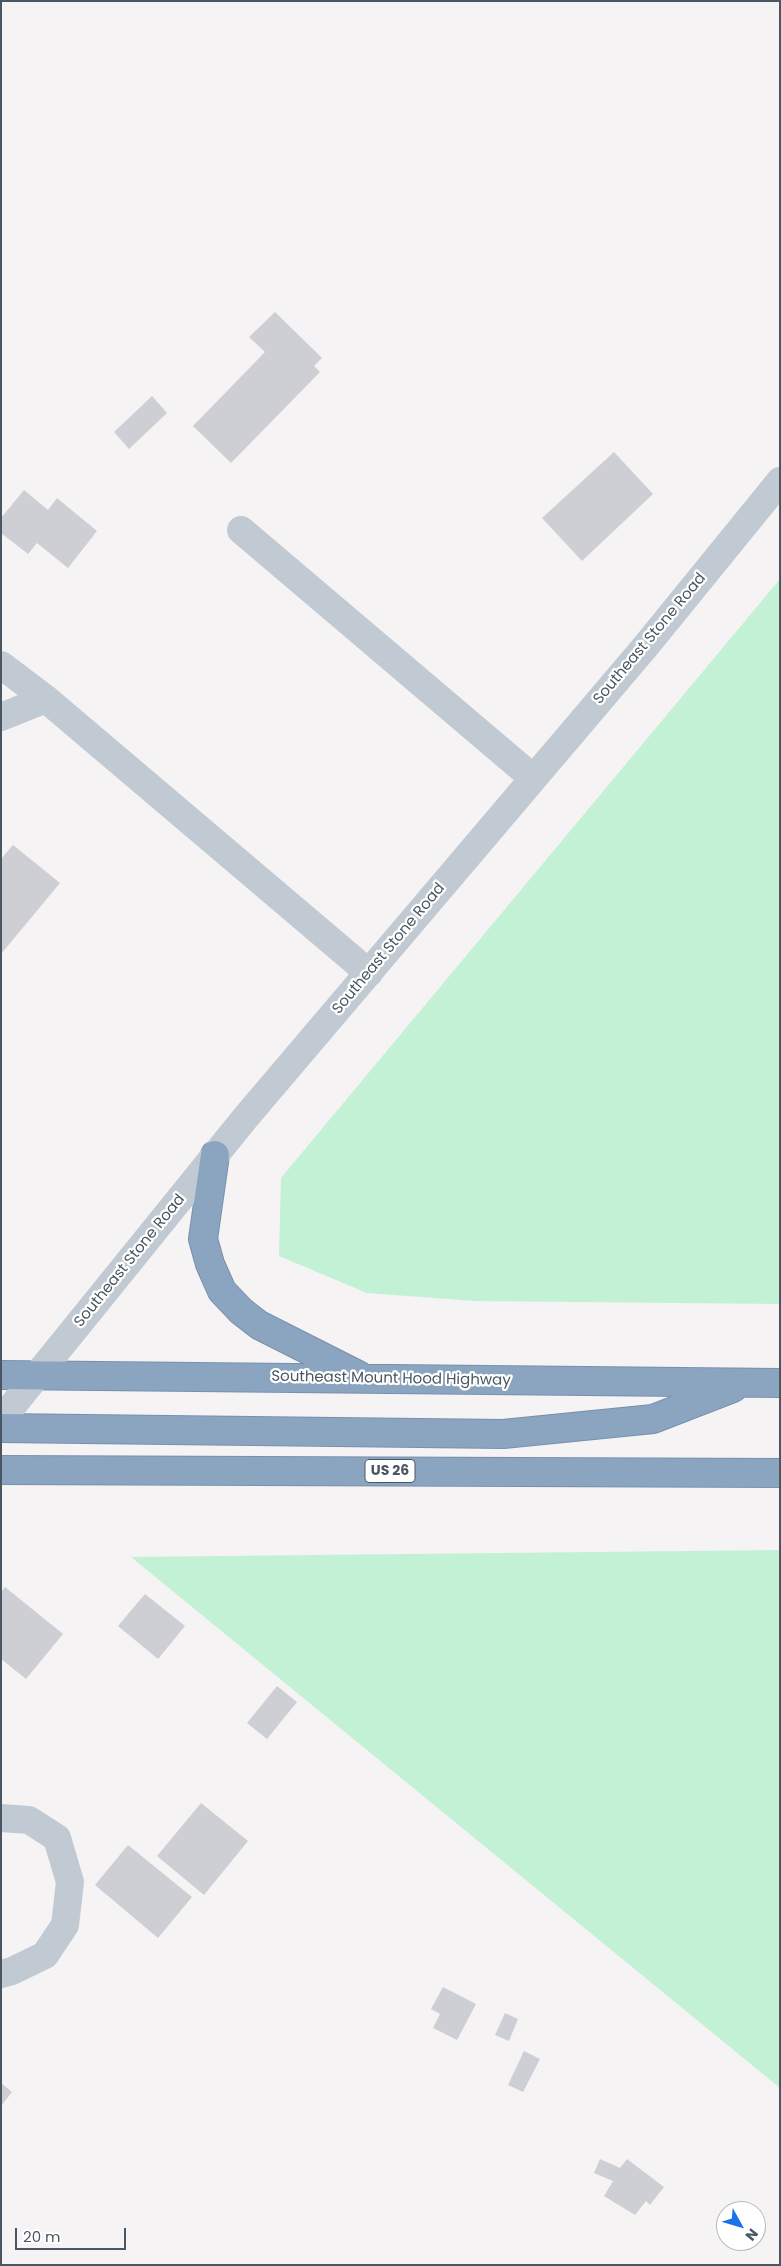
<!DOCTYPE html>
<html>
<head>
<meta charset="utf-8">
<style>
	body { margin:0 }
	#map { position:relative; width:781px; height:2266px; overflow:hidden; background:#f5f3f3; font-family:Poppins,sans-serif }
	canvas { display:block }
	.frame { position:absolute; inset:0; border:2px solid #4a5661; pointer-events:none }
	.north { position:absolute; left:716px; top:2201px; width:50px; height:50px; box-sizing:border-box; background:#fff; border:1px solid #b7bbc0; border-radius:50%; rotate:129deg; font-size:14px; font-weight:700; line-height:20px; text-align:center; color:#4a5661 }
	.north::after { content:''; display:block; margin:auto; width:18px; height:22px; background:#1a73e8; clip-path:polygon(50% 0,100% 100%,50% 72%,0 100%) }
	.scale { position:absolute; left:15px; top:2228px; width:111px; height:22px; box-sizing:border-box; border:2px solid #4a5661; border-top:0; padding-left:6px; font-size:15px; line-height:18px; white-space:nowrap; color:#4a5661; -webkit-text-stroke:4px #fff; paint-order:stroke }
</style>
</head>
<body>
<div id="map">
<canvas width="781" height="2266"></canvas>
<div class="frame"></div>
<div class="north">N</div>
<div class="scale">20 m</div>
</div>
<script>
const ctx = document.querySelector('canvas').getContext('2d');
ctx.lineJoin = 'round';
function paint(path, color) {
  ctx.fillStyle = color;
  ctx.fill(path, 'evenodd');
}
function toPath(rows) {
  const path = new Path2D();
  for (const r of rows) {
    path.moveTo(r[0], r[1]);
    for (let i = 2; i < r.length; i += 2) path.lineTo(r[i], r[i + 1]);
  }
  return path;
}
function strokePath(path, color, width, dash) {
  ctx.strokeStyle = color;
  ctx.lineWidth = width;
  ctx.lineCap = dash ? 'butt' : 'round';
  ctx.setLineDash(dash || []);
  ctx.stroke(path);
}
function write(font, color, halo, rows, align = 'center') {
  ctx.font = font + ' Poppins,sans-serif';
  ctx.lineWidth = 4.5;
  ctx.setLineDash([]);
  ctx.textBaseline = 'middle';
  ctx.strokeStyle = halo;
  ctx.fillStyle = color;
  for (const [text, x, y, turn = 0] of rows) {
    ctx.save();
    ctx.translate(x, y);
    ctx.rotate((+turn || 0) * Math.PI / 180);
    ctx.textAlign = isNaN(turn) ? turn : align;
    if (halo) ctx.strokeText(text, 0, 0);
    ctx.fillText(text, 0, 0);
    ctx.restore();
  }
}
paint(toPath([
	[780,579,780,1304,475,1301,367,1293,279,1256,281,1178],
	[780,1550,780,2088,131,1557]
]), '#c3f1d5');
paint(toPath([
	[275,312,322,358,314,366,320,372,231,463,193,426,265,352,249,337],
	[152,396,167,413,129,449,114,432],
	[614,452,653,494,582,561,542,518],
	[24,490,48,510,57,498,97,531,68,568,37,543,28,554,1,533,1,518],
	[13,845,60,883,1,954,1,859],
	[5,1587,63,1634,26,1679,1,1659,1,1592],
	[145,1594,185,1626,158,1659,118,1626],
	[277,1686,297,1702,267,1739,247,1723],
	[201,1803,248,1841,204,1895,157,1856],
	[128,1845,192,1897,158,1938,95,1885],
	[443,1987,476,2004,457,2040,433,2028,440,2014,431,2009],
	[505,2013,518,2019,509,2041,495,2035],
	[524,2051,540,2059,523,2092,508,2085],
	[1,2083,12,2092,1,2106],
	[600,2159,620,2168,627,2159,664,2187,650,2205,646,2201,635,2215,604,2196,613,2181,594,2173]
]), '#cdcfd5');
const highway = toPath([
	[215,1155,203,1239,210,1264,222,1291,241,1311,259,1325,358,1375],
	[1,1375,780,1383],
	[1,1428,503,1434,653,1419,733,1388],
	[1,1470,780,1473]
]);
strokePath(highway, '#7690ad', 30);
strokePath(toPath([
	[241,530,533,778],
	[1,665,46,699,369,973],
	[1,717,46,699],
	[1,1420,246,1117,645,647,780,481],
	[1,1818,29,1820,57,1838,70,1882,65,1925,45,1955,12,1971,1,1974]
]), '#c1cad2', 28);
strokePath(highway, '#8ba5c1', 28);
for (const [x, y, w] of [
	[390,1471,50]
]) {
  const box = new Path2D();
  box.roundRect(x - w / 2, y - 11.5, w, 23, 4);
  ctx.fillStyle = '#fff';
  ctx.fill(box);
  strokePath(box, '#4a5661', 1);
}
write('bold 14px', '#4a5661', null, [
	["US 26",390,1471]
]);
write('15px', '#4a5661', '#fff', [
	["Southeast Stone Road",650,639,-50],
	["Southeast Stone Road",389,949,-50],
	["Southeast Stone Road",130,1261,-51],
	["Southeast Mount Hood Highway",391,1379,1]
]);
</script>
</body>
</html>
